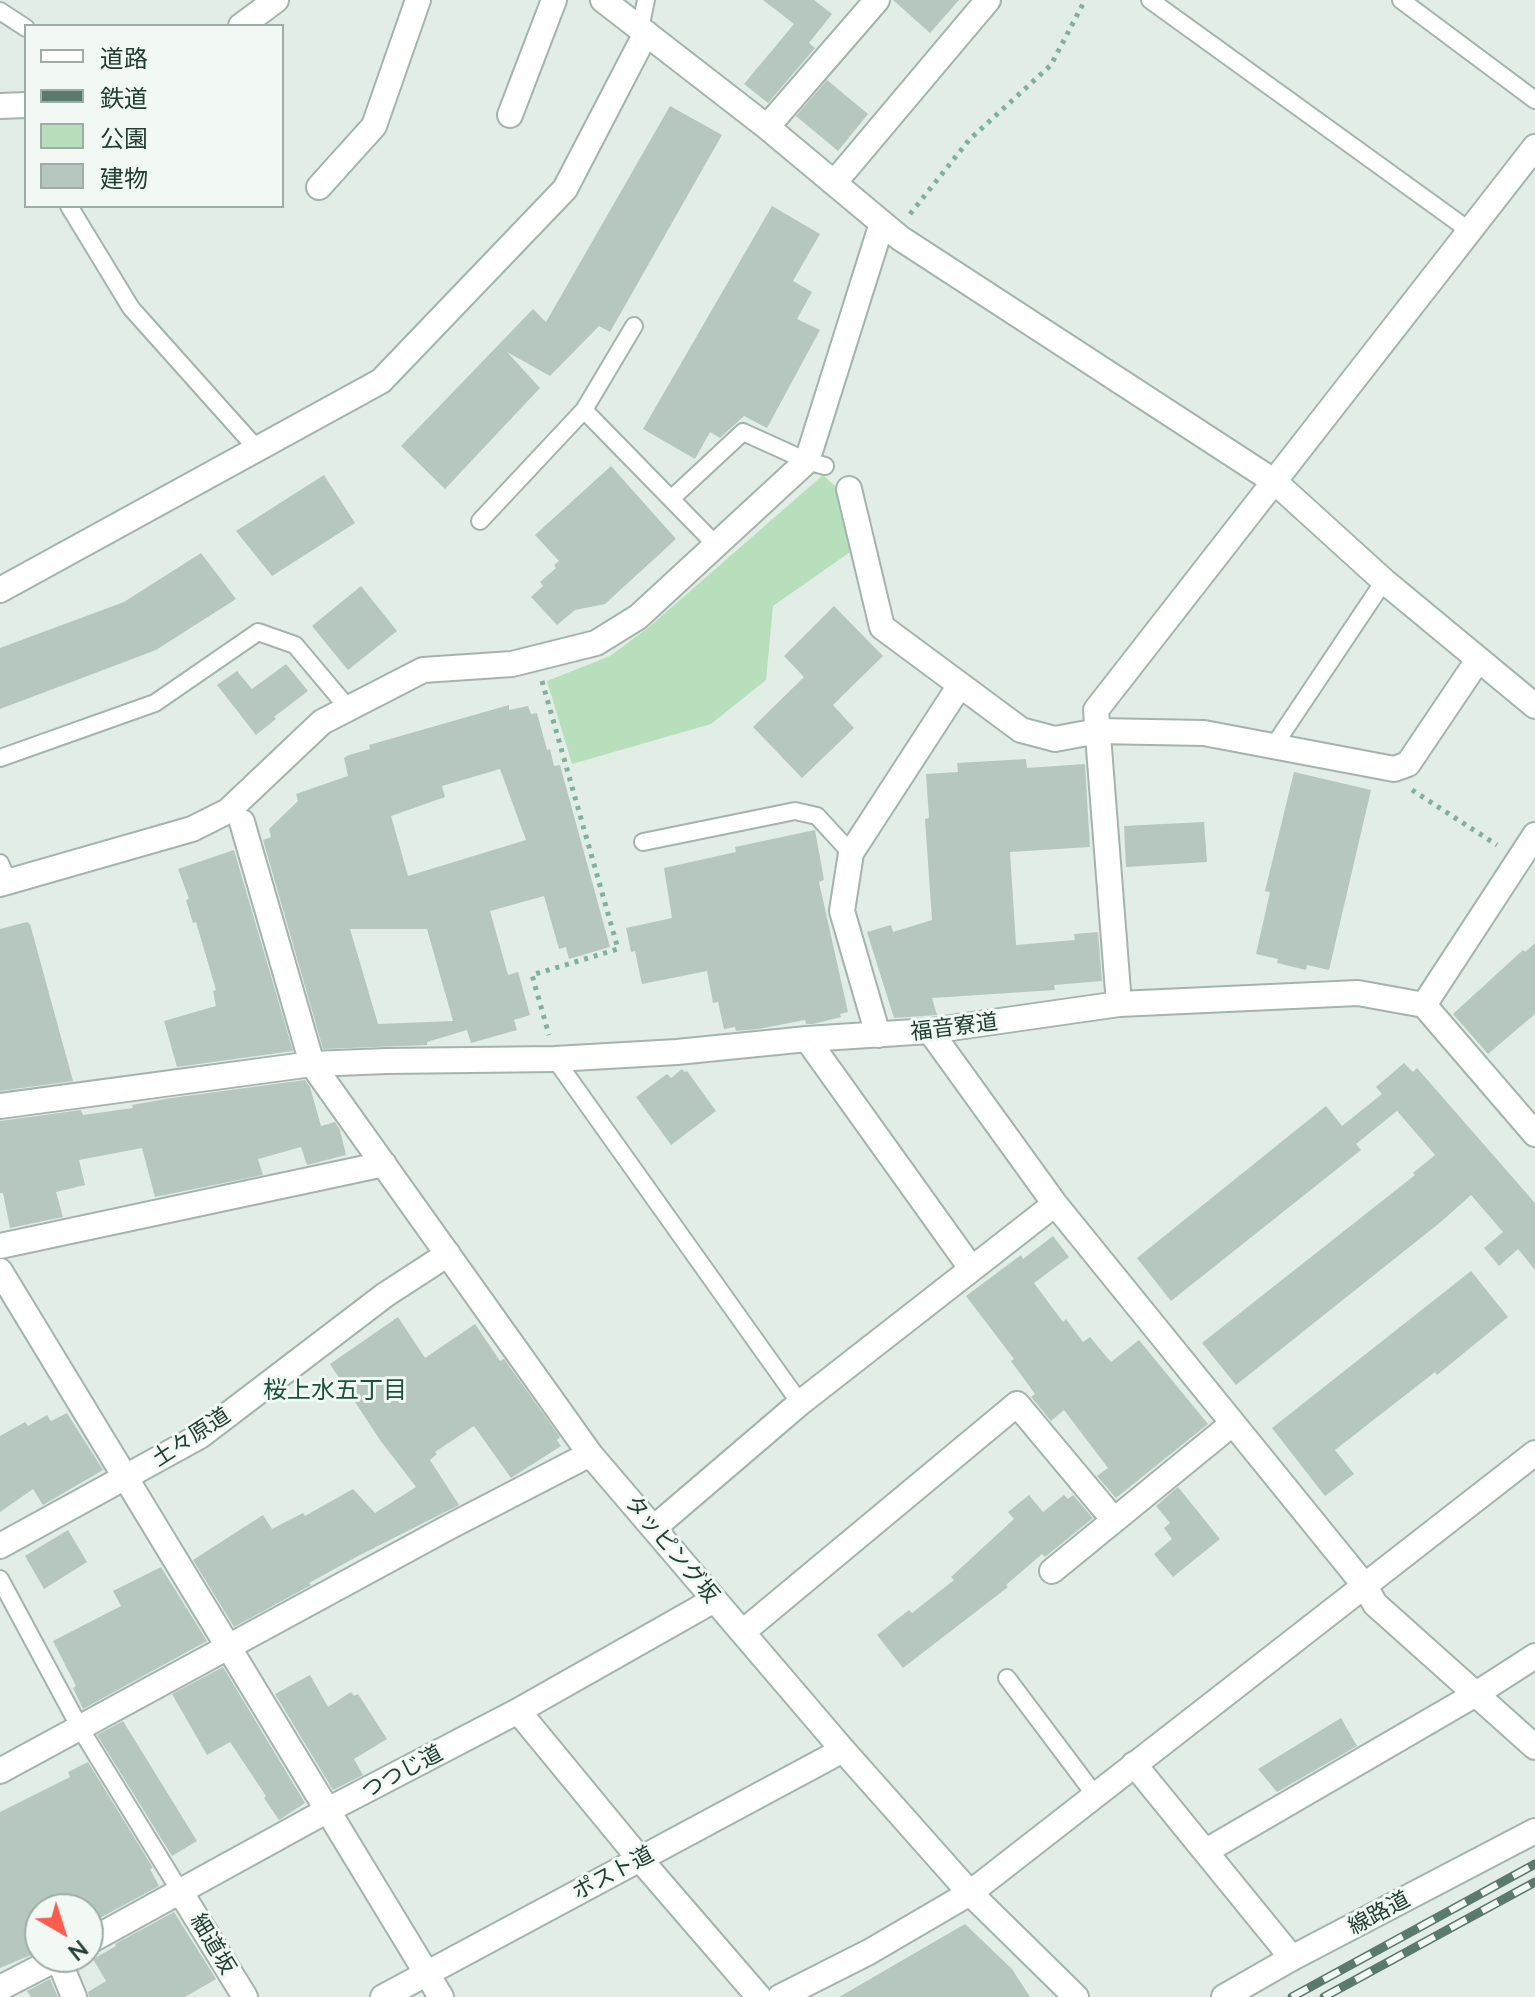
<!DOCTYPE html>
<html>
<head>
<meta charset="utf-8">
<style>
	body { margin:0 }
	#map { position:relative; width:1535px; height:1997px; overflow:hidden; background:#e1ede5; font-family:Lato,"Noto Sans JP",sans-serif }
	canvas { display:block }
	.legend { position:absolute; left:24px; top:24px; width:260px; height:184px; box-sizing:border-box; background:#f2f9f4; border:2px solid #9eaea6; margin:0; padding:10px 14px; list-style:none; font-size:24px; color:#203e31 }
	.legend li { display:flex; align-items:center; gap:16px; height:40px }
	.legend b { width:40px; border:2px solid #9eaea6 }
	.north { position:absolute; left:24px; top:1893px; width:80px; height:80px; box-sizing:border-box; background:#f2f9f4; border:2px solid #9eaea6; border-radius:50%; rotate:141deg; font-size:22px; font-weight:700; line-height:32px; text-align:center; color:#203e31 }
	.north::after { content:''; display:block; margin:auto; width:28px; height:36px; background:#fb5c50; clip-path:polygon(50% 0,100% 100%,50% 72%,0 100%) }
</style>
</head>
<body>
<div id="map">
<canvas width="1535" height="1997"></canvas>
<ul class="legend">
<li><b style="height:10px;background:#fff"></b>道路</li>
<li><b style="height:10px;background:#5a7a6c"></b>鉄道</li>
<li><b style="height:22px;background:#b8dfbc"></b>公園</li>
<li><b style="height:22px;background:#b6c8be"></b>建物</li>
</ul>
<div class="north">N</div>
</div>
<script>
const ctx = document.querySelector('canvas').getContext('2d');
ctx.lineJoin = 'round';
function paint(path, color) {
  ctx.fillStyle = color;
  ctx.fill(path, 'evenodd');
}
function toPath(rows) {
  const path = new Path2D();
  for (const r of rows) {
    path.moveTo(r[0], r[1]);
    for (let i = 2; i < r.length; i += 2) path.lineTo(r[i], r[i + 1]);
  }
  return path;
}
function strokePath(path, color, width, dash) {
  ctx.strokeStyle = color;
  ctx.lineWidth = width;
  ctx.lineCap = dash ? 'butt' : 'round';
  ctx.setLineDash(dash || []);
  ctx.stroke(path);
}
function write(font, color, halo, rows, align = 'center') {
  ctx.font = font + ' Lato,"Noto Sans JP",sans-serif';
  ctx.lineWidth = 6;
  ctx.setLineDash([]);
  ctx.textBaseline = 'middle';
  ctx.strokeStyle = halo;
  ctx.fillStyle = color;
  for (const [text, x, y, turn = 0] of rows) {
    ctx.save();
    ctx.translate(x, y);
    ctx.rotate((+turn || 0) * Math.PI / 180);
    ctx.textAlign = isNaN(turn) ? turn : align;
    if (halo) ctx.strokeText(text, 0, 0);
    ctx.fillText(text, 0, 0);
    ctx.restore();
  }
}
paint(toPath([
	[823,475,837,488,853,550,773,606,766,680,711,724,572,764,547,681,610,656,649,627]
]), '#b8dfbc');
paint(toPath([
	[763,0,814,0,832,14,809,43,815,48,768,103,744,84,794,24],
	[893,0,959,0,930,33],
	[827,80,868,114,838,151,796,116],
	[670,106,722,135,610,332,599,326,550,376,507,352,540,388,445,489,401,446,533,309,546,322],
	[772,206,820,234,793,281,812,292,797,319,820,330,767,428,744,416,720,438,710,432,695,459,643,429],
	[611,466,676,539,605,604,575,610,557,625,531,597,543,586,540,582,556,568,554,565,559,561,535,535],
	[324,475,355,523,272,576,236,531],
	[201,553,236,599,156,650,0,709,0,648,124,602],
	[361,586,397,631,348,670,312,626],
	[834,606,883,656,833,705,854,728,802,778,753,727,804,677,784,656],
	[286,664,308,691,274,717,276,719,256,735,217,685,237,671,252,689],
	[509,705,509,710,528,706,531,714,537,713,547,750,550,749,554,766,560,765,610,947,569,959,566,947,559,949,544,896,490,911,508,975,518,972,530,1015,514,1020,517,1030,471,1043,467,1030,427,1042,427,1045,323,1049,263,840,271,837,269,829,298,801,296,794,348,776,344,758,349,755,370,749,369,745],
	[500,769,526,840,408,876,391,816,445,797,442,786],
	[350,929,427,929,453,1021,378,1024],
	[1026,759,1027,768,1085,764,1090,847,1010,852,1016,945,1075,940,1074,934,1098,932,1102,981,1054,985,1055,990,932,998,937,1015,894,1018,867,932,891,925,893,932,932,920,925,819,929,818,926,774,958,772,957,763],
	[1294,772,1371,790,1329,970,1307,965,1306,970,1277,963,1278,959,1256,954,1270,892,1265,891],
	[1204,822,1207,862,1126,867,1124,826],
	[815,830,824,880,819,882,848,1012,840,1014,841,1017,813,1024,806,1024,805,1020,758,1029,736,1031,735,1027,724,1029,718,1002,713,1003,707,971,642,984,635,951,631,952,626,928,672,918,664,868,736,852,735,847],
	[234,850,293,1051,177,1067,164,1021,216,1006,213,991,216,990,196,922,193,923,186,900,189,899,178,869],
	[27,922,30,924,73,1081,0,1091,0,929],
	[1535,943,1535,1014,1488,1054,1453,1014,1523,950,1525,952],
	[1404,1063,1413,1072,1417,1068,1535,1203,1535,1270,1518,1249,1499,1266,1484,1248,1503,1232,1471,1195,1442,1221,1236,1385,1202,1343,1415,1175,1413,1173,1435,1155,1397,1111,1356,1144,1361,1150,1171,1301,1137,1258,1326,1106,1342,1126,1382,1094,1376,1087],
	[682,1069,685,1072,687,1071,716,1111,671,1145,636,1097,667,1074,671,1078],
	[305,1080,310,1087,321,1126,335,1122,340,1130,346,1155,307,1165,301,1147,258,1159,263,1175,155,1197,142,1148,79,1160,85,1185,56,1192,63,1217,10,1228,3,1193,0,1193,0,1121,81,1110,83,1115,133,1108,132,1105,171,1098],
	[1053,1236,1069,1257,1034,1283,1063,1322,1066,1319,1083,1342,1090,1337,1111,1362,1139,1340,1208,1424,1116,1498,1097,1476,1108,1468,1064,1410,1051,1421,1031,1397,1035,1394,1011,1361,1014,1359,966,1296,1021,1255,1023,1259],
	[1471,1271,1508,1317,1437,1375,1435,1372,1335,1450,1354,1474,1325,1496,1272,1428],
	[398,1317,425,1358,475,1324,500,1361,504,1359,560,1437,557,1440,561,1446,511,1478,474,1426,435,1452,437,1454,430,1460,459,1505,360,1555,309,1583,311,1585,234,1627,193,1560,263,1515,272,1529,303,1513,305,1516,353,1489,375,1513,416,1487,380,1440,330,1364],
	[67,1413,103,1470,43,1505,33,1489,0,1512,0,1436,25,1422,28,1426,47,1415,51,1421],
	[1178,1487,1220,1539,1173,1577,1154,1554,1172,1539,1164,1528,1170,1523,1156,1506],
	[1029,1495,1043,1512,1064,1495,1068,1499,1073,1495,1093,1518,1045,1557,1042,1554,1006,1585,1008,1587,903,1668,877,1635,909,1610,912,1613,954,1580,951,1577,1014,1519,1008,1512],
	[68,1530,87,1562,44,1589,25,1556],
	[161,1567,207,1641,83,1709,73,1688,76,1686,53,1641,121,1606,113,1591],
	[223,1667,305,1803,279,1820,264,1798,266,1796,230,1742,207,1755,172,1694],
	[310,1675,328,1707,351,1692,354,1696,358,1694,387,1739,354,1759,363,1775,333,1790,275,1694],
	[1341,1718,1357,1746,1277,1792,1258,1769],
	[123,1721,197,1841,172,1856,97,1735],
	[88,1762,153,1868,150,1869,159,1886,100,1918,95,1909,40,1909,40,1946,36,1948,38,1952,0,1968,0,1812,70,1777,68,1772],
	[174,1912,216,1979,185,1997,89,1997,88,1992,106,1981,93,1959,116,1946,115,1944],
	[965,1924,1012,1969,1030,1997,839,1997],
	[50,1979,58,1997,31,1997,27,1991]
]), '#b6c8be');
const service = toPath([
	[1150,0,1470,231],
	[1401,0,1535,100],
	[0,11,26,28],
	[640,29,646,0],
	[69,206,131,308,258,450],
	[584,410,716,545],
	[671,499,743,432,807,461,825,466],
	[480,521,584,410,634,326],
	[1275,744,1384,581],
	[0,758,155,703,258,632,295,645,348,708],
	[643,842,795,811,817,816,851,853],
	[0,863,8,881],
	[555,1059,800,1403],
	[0,1579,80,1728,180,1891],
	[1007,1678,1095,1795]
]);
const minor = toPath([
	[603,0,767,127,900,238,1275,482,1384,581,1535,706],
	[241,26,276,0],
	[0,106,26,105],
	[510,115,554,0],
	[767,127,877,0],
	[834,183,988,0],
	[319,187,374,126,418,0],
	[849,489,882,627,1021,730,1055,739,1098,731,1204,733,1394,769,1408,764,1478,660],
	[0,590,381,381,565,189,646,33],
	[242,822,312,1064,590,1454,843,1750,970,1893,1076,1997],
	[0,884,192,829,228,811,322,722,423,670,512,664,596,643,638,617,807,461,882,223],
	[1119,1004,1096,710,1535,147],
	[1424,1005,1535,835],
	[930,1031,1055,1204,1365,1586,1375,1604,1535,1747],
	[878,1035,842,911,851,853,960,685],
	[807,1039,971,1268],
	[0,1106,312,1064,387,1061,555,1059,677,1052,807,1039,930,1031,1119,1004,1358,993,1424,1005,1535,1134],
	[0,1246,384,1164],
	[0,1271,441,1997],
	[655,1527,800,1403,1055,1204],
	[0,1546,200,1436,385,1295,448,1254],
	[1052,1571,1232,1424],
	[744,1631,1017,1404,1114,1520],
	[518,1711,639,1858,759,1997],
	[1134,1764,1292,1958],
	[0,1771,449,1527,590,1454],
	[1206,1851,1476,1694,1535,1656],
	[180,1891,245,1997],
	[88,1942,328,1810,518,1711,714,1600],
	[58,1958,74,1997],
	[0,1988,60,1957],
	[383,1997,843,1750],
	[780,1997,869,1952,970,1893,1535,1453],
	[1224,1997,1292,1958,1535,1831]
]);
strokePath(service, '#a3b5ab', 20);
strokePath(minor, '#a3b5ab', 28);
strokePath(toPath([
	[910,214,969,140,1051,65,1085,0],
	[542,681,618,949,532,975,549,1035],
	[1412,790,1497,845]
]), '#7fb299', 5, [4, 6]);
strokePath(service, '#fff', 16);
strokePath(minor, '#fff', 24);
const rail = toPath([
	[1292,1997,1535,1864],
	[1324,1997,1535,1882]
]);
strokePath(rail, '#5a7a6c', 9);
strokePath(rail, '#f2f9f4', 6, [18]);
write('22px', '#203e31', '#f2f9f4', [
	["福音寮道",954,1027,-7],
	["土々原道",191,1437,-33],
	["タッピング坂",672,1549,50],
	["つつじ道",402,1772,-28],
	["ポスト道",613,1873,-28],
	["線路道",1379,1913,-28],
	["細道坂",213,1944,59]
]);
write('24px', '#1a523b', '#f2f9f4', [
	["桜上水五丁目",335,1390]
]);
</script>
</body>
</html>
